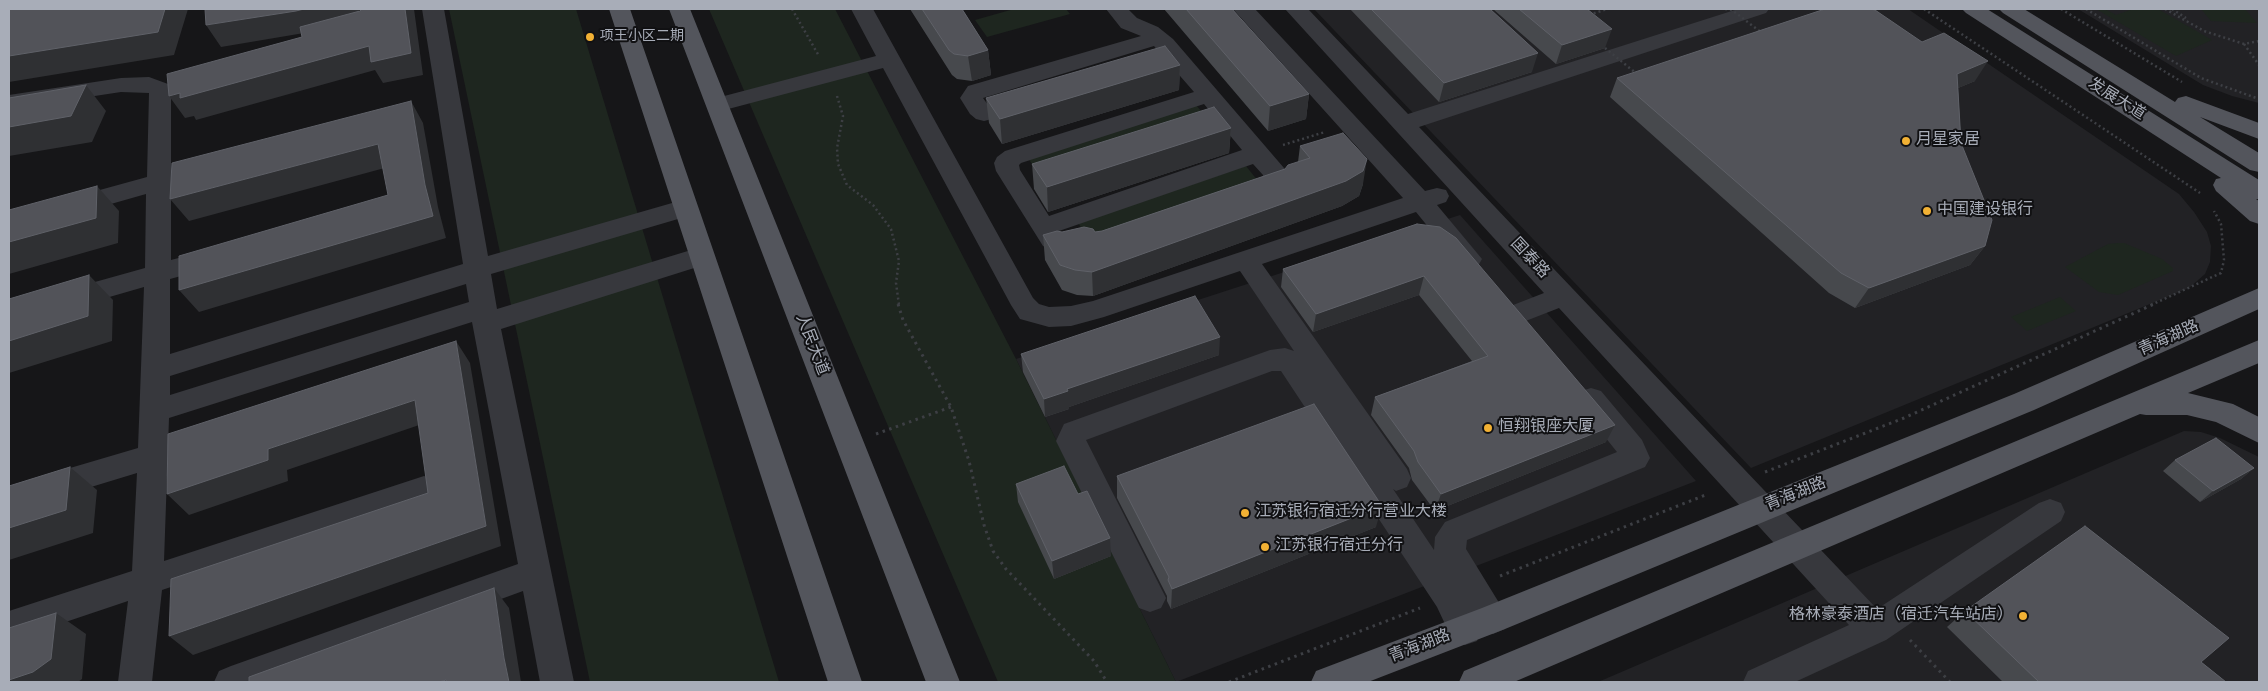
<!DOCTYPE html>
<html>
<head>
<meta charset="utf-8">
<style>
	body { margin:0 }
	#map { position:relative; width:2268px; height:691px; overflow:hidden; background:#161618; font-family:Overpass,sans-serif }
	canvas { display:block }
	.frame { position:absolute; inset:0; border:10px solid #a8adb8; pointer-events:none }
</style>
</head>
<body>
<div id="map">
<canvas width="2268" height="691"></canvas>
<div class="frame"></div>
</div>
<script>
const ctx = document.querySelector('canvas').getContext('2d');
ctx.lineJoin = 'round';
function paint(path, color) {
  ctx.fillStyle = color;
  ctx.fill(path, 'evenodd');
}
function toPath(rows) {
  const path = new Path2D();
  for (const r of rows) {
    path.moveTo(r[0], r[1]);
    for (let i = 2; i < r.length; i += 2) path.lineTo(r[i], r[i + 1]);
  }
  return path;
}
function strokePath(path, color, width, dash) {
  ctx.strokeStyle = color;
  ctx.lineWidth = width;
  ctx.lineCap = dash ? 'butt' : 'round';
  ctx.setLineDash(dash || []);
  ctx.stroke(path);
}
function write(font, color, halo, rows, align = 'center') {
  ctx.font = font + ' Overpass,"Noto Sans SC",sans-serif';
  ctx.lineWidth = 4;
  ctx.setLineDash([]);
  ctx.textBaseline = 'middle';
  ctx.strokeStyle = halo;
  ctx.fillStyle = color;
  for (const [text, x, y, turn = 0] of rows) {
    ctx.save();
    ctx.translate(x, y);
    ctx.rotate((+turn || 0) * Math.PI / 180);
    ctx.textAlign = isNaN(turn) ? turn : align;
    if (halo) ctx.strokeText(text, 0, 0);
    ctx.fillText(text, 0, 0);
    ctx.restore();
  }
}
paint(toPath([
	[1314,9,1908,9,2179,194,2194,212,2207,232,2211,246,2210,262,2205,274,2189,288,1751,468],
	[2078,9,2259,9,2259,103,2232,96,2203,85],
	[1460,215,1696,481,1176,682,1016,359],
	[2184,431,2201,432,2220,438,2259,457,2259,682,1598,682]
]), '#222225');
paint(toPath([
	[449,9,576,9,779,682,590,682],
	[709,9,835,9,1016,359,1176,682,998,682],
	[1014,9,1066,9,1070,14,987,37,975,20],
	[2096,9,2105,9,2116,15,2133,9,2158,9,2212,40,2176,56],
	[2201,9,2245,9,2257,23,2211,21],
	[1196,105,1207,118,1037,172,1028,158],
	[1246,166,1258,181,1089,239,1078,223],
	[2118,243,2124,243,2162,259,2173,268,2173,271,2118,295,2099,292,2065,267,2108,244],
	[2060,297,2076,311,2027,331,2011,317]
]), '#1e261f');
strokePath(toPath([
	[792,9,819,56],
	[1924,9,2200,193],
	[2061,9,2182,82],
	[2086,9,2201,78,2259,99],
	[2165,9,2204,31,2244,44,2259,41],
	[2172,9,2186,18],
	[1589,15,1607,9],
	[2244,44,2259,65],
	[837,96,843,116,837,148,838,164,847,185,873,205,891,229,899,261,896,283,899,305],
	[1283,145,1325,132],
	[2151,305,2221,273,2224,260,2221,224,2214,211]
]), '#3d3f44', 2.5, [2, 3]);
strokePath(toPath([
	[898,304,903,320,951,407,969,461,984,525,993,551,1006,569,1094,661,1107,682],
	[876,434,951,407],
	[1765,472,1904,418,2154,304],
	[1500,576,1708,494],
	[1910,640,1950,682],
	[1229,682,1420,608]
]), '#3d3f44', 3, [2.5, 4.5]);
paint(toPath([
	[422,9,444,9,488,256,686,199,695,202,698,208,695,214,491,274,497,309,701,247,710,249,714,256,710,263,501,329,574,682,540,682,523,591,274,682,214,682,219,671,231,666,518,564,472,322,169,418,164,561,424,476,435,480,439,489,435,498,162,590,152,682,118,682,128,601,9,641,9,611,132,571,137,473,9,512,9,486,138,448,144,287,9,326,9,306,145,268,146,194,9,233,9,215,147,177,149,93,121,92,9,109,9,95,121,78,149,77,168,84,171,89,171,170,176,169,185,171,188,177,185,183,171,187,171,260,216,248,225,250,229,257,225,264,170,279,170,354,463,264,422,9],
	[466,284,469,302,170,395,170,376,466,284],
	[851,9,873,9,1033,298,1039,304,1049,307,1071,306,1093,301,1403,198,1233,9,1255,9,1425,191,1437,188,1446,190,1449,196,1446,202,1437,205,1482,259,1478,266,1469,268,1460,266,1416,212,1262,264,1407,469,1411,478,1407,487,1396,491,1393,489,1434,550,1435,537,1445,522,1617,452,1581,407,1577,399,1581,391,1591,388,1601,391,1642,440,1650,458,1645,467,1467,540,1466,549,1509,619,1505,629,1493,634,1480,628,1481,630,1477,641,1465,645,1453,641,1437,607,1281,371,1272,371,1086,440,1166,598,1161,608,1150,612,1139,608,1056,441,1064,424,1270,350,1285,348,1294,351,1240,271,1104,317,1071,326,1049,327,1020,319,1011,305,883,68,717,112,709,110,706,105,709,100,876,56,851,9],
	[1106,9,1128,9,1137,18,1158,27,1173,39,1284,168,1287,174,1287,183,1284,189,1251,201,1242,199,1239,193,1242,187,1263,179,1263,175,1253,164,1059,231,1066,236,1080,234,1089,237,1093,243,1089,249,1063,255,1043,246,996,171,994,163,997,157,1005,151,1194,92,1154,46,983,98,988,105,1024,97,1032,99,1035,104,1032,109,984,121,976,119,970,114,960,98,968,86,1141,36,1121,28,1106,9],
	[1204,104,1242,150,1049,216,1020,170,1019,165,1021,163,1204,104],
	[1285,9,1308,9,1408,114,1738,9,1769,9,1766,13,1419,127,1877,609,2039,503,2050,499,2061,503,2065,512,2061,521,1886,640,1795,682,1743,682,1748,671,1849,625,1559,308,1518,324,1508,321,1505,314,1508,307,1544,293,1285,9]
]), '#37383d');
paint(toPath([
	[609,9,630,9,862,682,828,682,609,9],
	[669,9,690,9,960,682,926,682,669,9],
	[1962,9,1987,9,2259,180,2259,199,2256,199,2259,201,2259,224,2250,221,2216,191,2213,185,2216,179,2221,178,1966,13,1962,9],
	[1999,9,2024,9,2175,102,2178,98,2186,96,2259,123,2259,139,2200,117,2259,153,2259,172,2250,170,2003,13,1999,9],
	[2259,288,2259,309,2034,410,1505,629,1368,682,1311,682,1316,671,1482,608,2014,394,2259,288],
	[2259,340,2259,363,2188,393,2233,404,2259,417,2259,443,2216,422,2187,415,2146,415,2140,414,1514,682,1459,682,1464,671,2259,340]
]), '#53555c');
strokePath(toPath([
	[1725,9,1732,10,1762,33],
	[1605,48,1637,74]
]), '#3d3f44', 2.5, [2, 3]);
paint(toPath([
	[910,9,962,9,988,50,991,75,972,81,957,79,952,75],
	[1164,9,1232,9,1309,94,1306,119,1268,131],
	[1350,9,1490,9,1532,72,1439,102],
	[1493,9,1587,9,1605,48,1556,64],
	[1180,65,1179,90,1002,144,989,123,986,98],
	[1617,78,1975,81,1958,88,1961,143,1985,246,1970,265,1855,308,1829,293,1610,97],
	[1231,128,1229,153,1048,212,1034,189,1032,164],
	[1300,146,1363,184,1359,196,1342,206,1093,296,1077,295,1062,290,1045,260,1043,235,1062,232,1095,232,1102,231,1285,169,1298,162],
	[1417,224,1606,442,1435,511,1412,480,1409,468,1371,415,1375,397,1472,361,1419,295,1313,332,1281,287,1283,269],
	[1021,354,1219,355,1069,407,1069,409,1045,417,1023,372],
	[2175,460,2254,468,2241,479,2200,502,2163,471],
	[1117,476,1376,527,1171,609,1167,601,1167,596,1117,498],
	[1016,484,1078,494,1111,556,1054,579,1018,502],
	[1965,611,2201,662,2226,682,2003,682,1947,627]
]), '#47494d');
paint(toPath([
	[165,9,188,9,174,55,9,82,9,56],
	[304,9,358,9,364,18,310,32,221,47,206,25],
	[405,9,414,9,423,75,383,83,375,70,196,120,194,116,185,118,169,96],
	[1612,29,1605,48,1556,64,1562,45],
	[988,50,991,75,972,81,968,56],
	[1538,53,1532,72,1439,102,1444,83],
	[1988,61,1975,81,1944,94,1957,74],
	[1180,65,1179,90,1002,144,1000,119],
	[86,85,106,111,92,142,9,156,9,127],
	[1309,94,1306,119,1268,131,1270,106],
	[411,101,423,123,438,207,446,238,199,312,179,290,425,185],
	[1231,128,1229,153,1048,212,1047,187],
	[378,144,392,166,189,221,170,199],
	[1367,159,1363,184,1359,196,1342,206,1093,296,1092,272],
	[97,186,119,211,118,243,9,274,9,242],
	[1985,246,1970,265,1855,308,1869,288],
	[89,275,113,300,112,341,9,373,9,341],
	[1424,276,1419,295,1313,332,1316,314],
	[1220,337,1219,355,1069,407,1069,409,1045,417,1044,399,1067,389],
	[456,341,470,363,501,546,193,655,169,636,486,526],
	[415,400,431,421,287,470,288,481,189,515,167,494,268,449],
	[1615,425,1606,442,1435,511,1441,494],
	[70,467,97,490,93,533,9,560,9,528],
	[2254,468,2241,479,2200,502,2213,491],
	[1382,506,1376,527,1171,609,1172,589],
	[1110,538,1111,556,1054,579,1052,561],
	[494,588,509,608,521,682,509,682,504,658],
	[56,613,86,634,82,679,78,682,9,682,9,680]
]), '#2f3033');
const building = toPath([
	[9,9,165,9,158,32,9,56,9,9],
	[205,9,304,9,296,11,206,25,205,9],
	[362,9,405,9,411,53,371,62,369,46,180,98,180,93,169,96,167,74,302,37,300,27,360,11,362,9],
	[922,9,962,9,988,50,968,56,954,54,949,50,922,9],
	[1186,9,1232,9,1309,94,1270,106,1186,9],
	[1371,9,1490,9,1538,53,1444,83,1371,9],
	[1519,9,1587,9,1612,29,1562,45,1519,9],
	[1825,9,1870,9,1875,10,1922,42,1944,33,1988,61,1957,74,1961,143,1992,220,1985,246,1869,288,1841,273,1617,78,1825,9],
	[1165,46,1180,65,1000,119,986,98,1165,46],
	[86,85,71,116,9,127,9,98,86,85],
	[411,101,425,185,433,216,179,290,179,256,388,195,378,144,170,199,172,163,411,101],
	[1214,107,1231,128,1047,187,1032,164,1214,107],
	[1343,133,1367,159,1363,171,1346,181,1092,272,1075,270,1060,265,1043,235,1057,231,1062,232,1084,227,1093,229,1095,232,1102,231,1285,169,1288,165,1310,158,1300,146,1343,133],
	[97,186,96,218,9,242,9,210,97,186],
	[1417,224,1440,227,1456,238,1615,425,1441,494,1418,462,1414,451,1375,397,1488,356,1424,276,1316,314,1283,269,1417,224],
	[89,275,88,316,9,341,9,299,89,275],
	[1195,296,1220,337,1067,389,1068,391,1044,399,1021,354,1195,296],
	[456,341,486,526,169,636,171,579,428,493,415,400,268,449,268,460,167,494,168,434,456,341],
	[1314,404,1382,506,1172,589,1168,580,1169,577,1117,476,1314,404],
	[2216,438,2254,468,2213,491,2175,460,2216,438],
	[1064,466,1078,494,1087,491,1110,538,1052,561,1016,484,1064,466],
	[70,467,66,510,9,528,9,486,70,467],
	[2085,526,2229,638,2201,662,2226,682,2039,682,1965,611,2085,526],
	[494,588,504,658,509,682,447,682,446,680,439,682,249,682,249,677,494,588],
	[56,613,51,659,33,672,9,680,9,628,56,613]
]);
paint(building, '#525359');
strokePath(building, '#5f6168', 1);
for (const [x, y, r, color] of [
	[590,37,5,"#f2b134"],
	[1906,141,5,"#f2b134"],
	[1927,211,5,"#f2b134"],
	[1488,428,5,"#f2b134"],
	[1245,513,5,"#f2b134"],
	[1265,547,5,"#f2b134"],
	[2023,616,5,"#f2b134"]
]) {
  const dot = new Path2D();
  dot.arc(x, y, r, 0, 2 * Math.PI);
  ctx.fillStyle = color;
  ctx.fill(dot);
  strokePath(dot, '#111113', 2);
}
write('14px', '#a8adb8', '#111113', [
	["项王小区二期",600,37]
], 'left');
write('16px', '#a8adb8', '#111113', [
	["发展大道",2116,100,32],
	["国泰路",1529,259,47],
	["青海湖路",2169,339,-24],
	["人民大道",811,345,69],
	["青海湖路",1796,495,-22],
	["青海湖路",1420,647,-21]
]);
write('16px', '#a8adb8', '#111113', [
	["月星家居",1916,141],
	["中国建设银行",1937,211],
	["恒翔银座大厦",1498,428],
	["江苏银行宿迁分行营业大楼",1255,513],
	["江苏银行宿迁分行",1275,547],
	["格林豪泰酒店（宿迁汽车站店）",2013,616,"right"]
], 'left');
</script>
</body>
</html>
